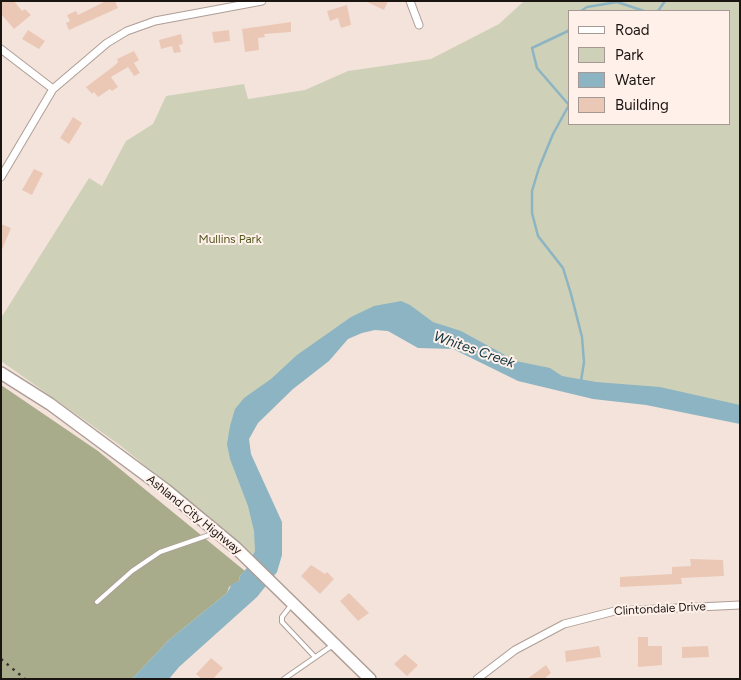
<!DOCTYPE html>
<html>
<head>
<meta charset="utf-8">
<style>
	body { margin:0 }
	#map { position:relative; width:741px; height:680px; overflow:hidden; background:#f4e3db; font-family:Figtree,sans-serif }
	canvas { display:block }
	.frame { position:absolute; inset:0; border:2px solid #1b1512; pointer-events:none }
	.legend { position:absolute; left:568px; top:10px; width:162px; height:115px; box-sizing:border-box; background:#fff1ea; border:1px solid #a49994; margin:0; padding:6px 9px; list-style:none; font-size:15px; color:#1b1512 }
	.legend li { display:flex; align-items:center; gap:10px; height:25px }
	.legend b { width:25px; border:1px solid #a49994 }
</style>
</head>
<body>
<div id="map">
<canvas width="741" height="680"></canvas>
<div class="frame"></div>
<ul class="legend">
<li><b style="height:6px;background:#fff"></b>Road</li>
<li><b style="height:14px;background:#ced1b8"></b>Park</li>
<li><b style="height:14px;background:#8db4c2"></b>Water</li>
<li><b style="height:14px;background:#ebc8b6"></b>Building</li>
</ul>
</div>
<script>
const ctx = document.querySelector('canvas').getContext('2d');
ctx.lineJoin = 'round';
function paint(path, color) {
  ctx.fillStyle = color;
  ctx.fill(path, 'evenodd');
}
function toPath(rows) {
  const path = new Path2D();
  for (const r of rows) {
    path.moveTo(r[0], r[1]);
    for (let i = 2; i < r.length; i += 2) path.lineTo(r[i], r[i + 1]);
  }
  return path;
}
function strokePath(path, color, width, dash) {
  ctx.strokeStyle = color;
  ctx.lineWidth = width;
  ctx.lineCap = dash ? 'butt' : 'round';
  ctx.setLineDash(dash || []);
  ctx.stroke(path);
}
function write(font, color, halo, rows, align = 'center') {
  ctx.font = font + ' Figtree,sans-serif';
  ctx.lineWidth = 4;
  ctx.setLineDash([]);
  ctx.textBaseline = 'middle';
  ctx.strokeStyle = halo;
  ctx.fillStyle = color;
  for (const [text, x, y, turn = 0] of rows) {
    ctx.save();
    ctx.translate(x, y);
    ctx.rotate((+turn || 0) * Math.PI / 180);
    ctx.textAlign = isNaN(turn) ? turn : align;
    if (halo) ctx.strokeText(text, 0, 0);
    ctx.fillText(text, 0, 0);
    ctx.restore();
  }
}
paint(toPath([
	[524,1,740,1,740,413,569,381,508,362,356,323,231,446,260,525,255,556,121,446,1,361,1,318,89,178,102,186,126,141,153,124,166,96,244,84,248,99,305,90,348,71,431,59,499,24],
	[570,11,730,11,730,124,570,124]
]), '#ced1b8');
paint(toPath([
	[1,385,98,451,245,571,240,576,239,581,229,587,227,593,169,640,132,679,1,679]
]), '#a8ac8b');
paint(toPath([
	[401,301,410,305,433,322,461,331,516,361,550,368,562,376,596,382,660,387,740,405,740,424,646,405,593,399,518,381,453,349,418,348,388,331,375,330,362,333,348,339,329,361,293,389,258,423,249,439,251,454,282,522,282,555,277,572,257,597,179,667,169,679,132,679,169,640,227,593,232,584,239,581,240,576,246,569,255,551,254,531,248,506,230,459,227,444,230,426,235,409,244,398,271,379,297,355,351,317,374,306]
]), '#8db4c2');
strokePath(toPath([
	[581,11,587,7,617,2,644,11],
	[658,11,665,1],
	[570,27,568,31,532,48,537,68,569,105,553,134,539,168,532,191,532,213,538,236,563,268,571,294,582,337,584,362,581,381]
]), '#8db4c2', 2.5);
paint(toPath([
	[1,1,14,1,22,11,25,9,31,15,14,29,1,14],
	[106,1,115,1,118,8,69,30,66,23,70,21,67,15,76,11,78,15],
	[365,1,388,1,384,10],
	[347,5,351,25,341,28,338,18,330,21,327,11],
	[291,22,291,32,264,34,265,37,258,38,259,50,245,52,242,29],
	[28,30,45,41,39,49,22,39],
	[229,30,230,41,214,43,212,32],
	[181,34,183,44,179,45,181,52,174,53,172,46,161,49,159,40],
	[134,51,139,60,134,63,140,73,134,76,128,67,111,77,118,87,112,91,110,89,98,97,94,92,92,94,86,87,114,66,118,62,117,59],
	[73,117,82,123,69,144,60,138],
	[34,169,43,173,32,195,22,190],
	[1,224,11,228,1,252],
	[690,559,723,560,724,576,681,578,682,584,620,587,620,577,672,574,672,567,691,566],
	[311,565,325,574,327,572,334,579,320,594,301,576],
	[349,593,369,613,358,621,340,601],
	[638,637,648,637,648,646,662,646,662,665,638,667],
	[599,646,601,657,566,662,565,651],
	[708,646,709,657,682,658,682,647],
	[405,654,418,665,407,676,394,664],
	[211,658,223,668,213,679,202,679,196,674],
	[546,665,551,673,544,679,527,679]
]), '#ebc8b6');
const lane = toPath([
	[97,602,132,571,160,552,215,533],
	[292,604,282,617,282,622,315,657],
	[284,679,333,645]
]);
const street = toPath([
	[410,1,419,25],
	[1,49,53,89],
	[1,177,53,89,107,43,127,31,155,21,262,1],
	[477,679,515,650,564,624,615,611,740,605]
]);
const primary = toPath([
	[1,373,50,404,166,490,236,548,370,679]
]);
strokePath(lane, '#ad9e96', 6);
strokePath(street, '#ad9e96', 9);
strokePath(primary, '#ad9e96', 14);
strokePath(lane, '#fff', 4);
strokePath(street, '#fff', 7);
strokePath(primary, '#fff', 11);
strokePath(toPath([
	[1,659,25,679]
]), '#3d3531', 2.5, [2.5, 5]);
write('12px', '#545922', '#fff1ea', [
	["Mullins Park",230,239]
]);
write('12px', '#1b1512', '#fff1ea', [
	["Ashland City Highway",194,515,39],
	["Clintondale Drive",660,609,-3]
]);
write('italic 14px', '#0e333f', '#fff1ea', [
	["Whites Creek",474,350,19]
]);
</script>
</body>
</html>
